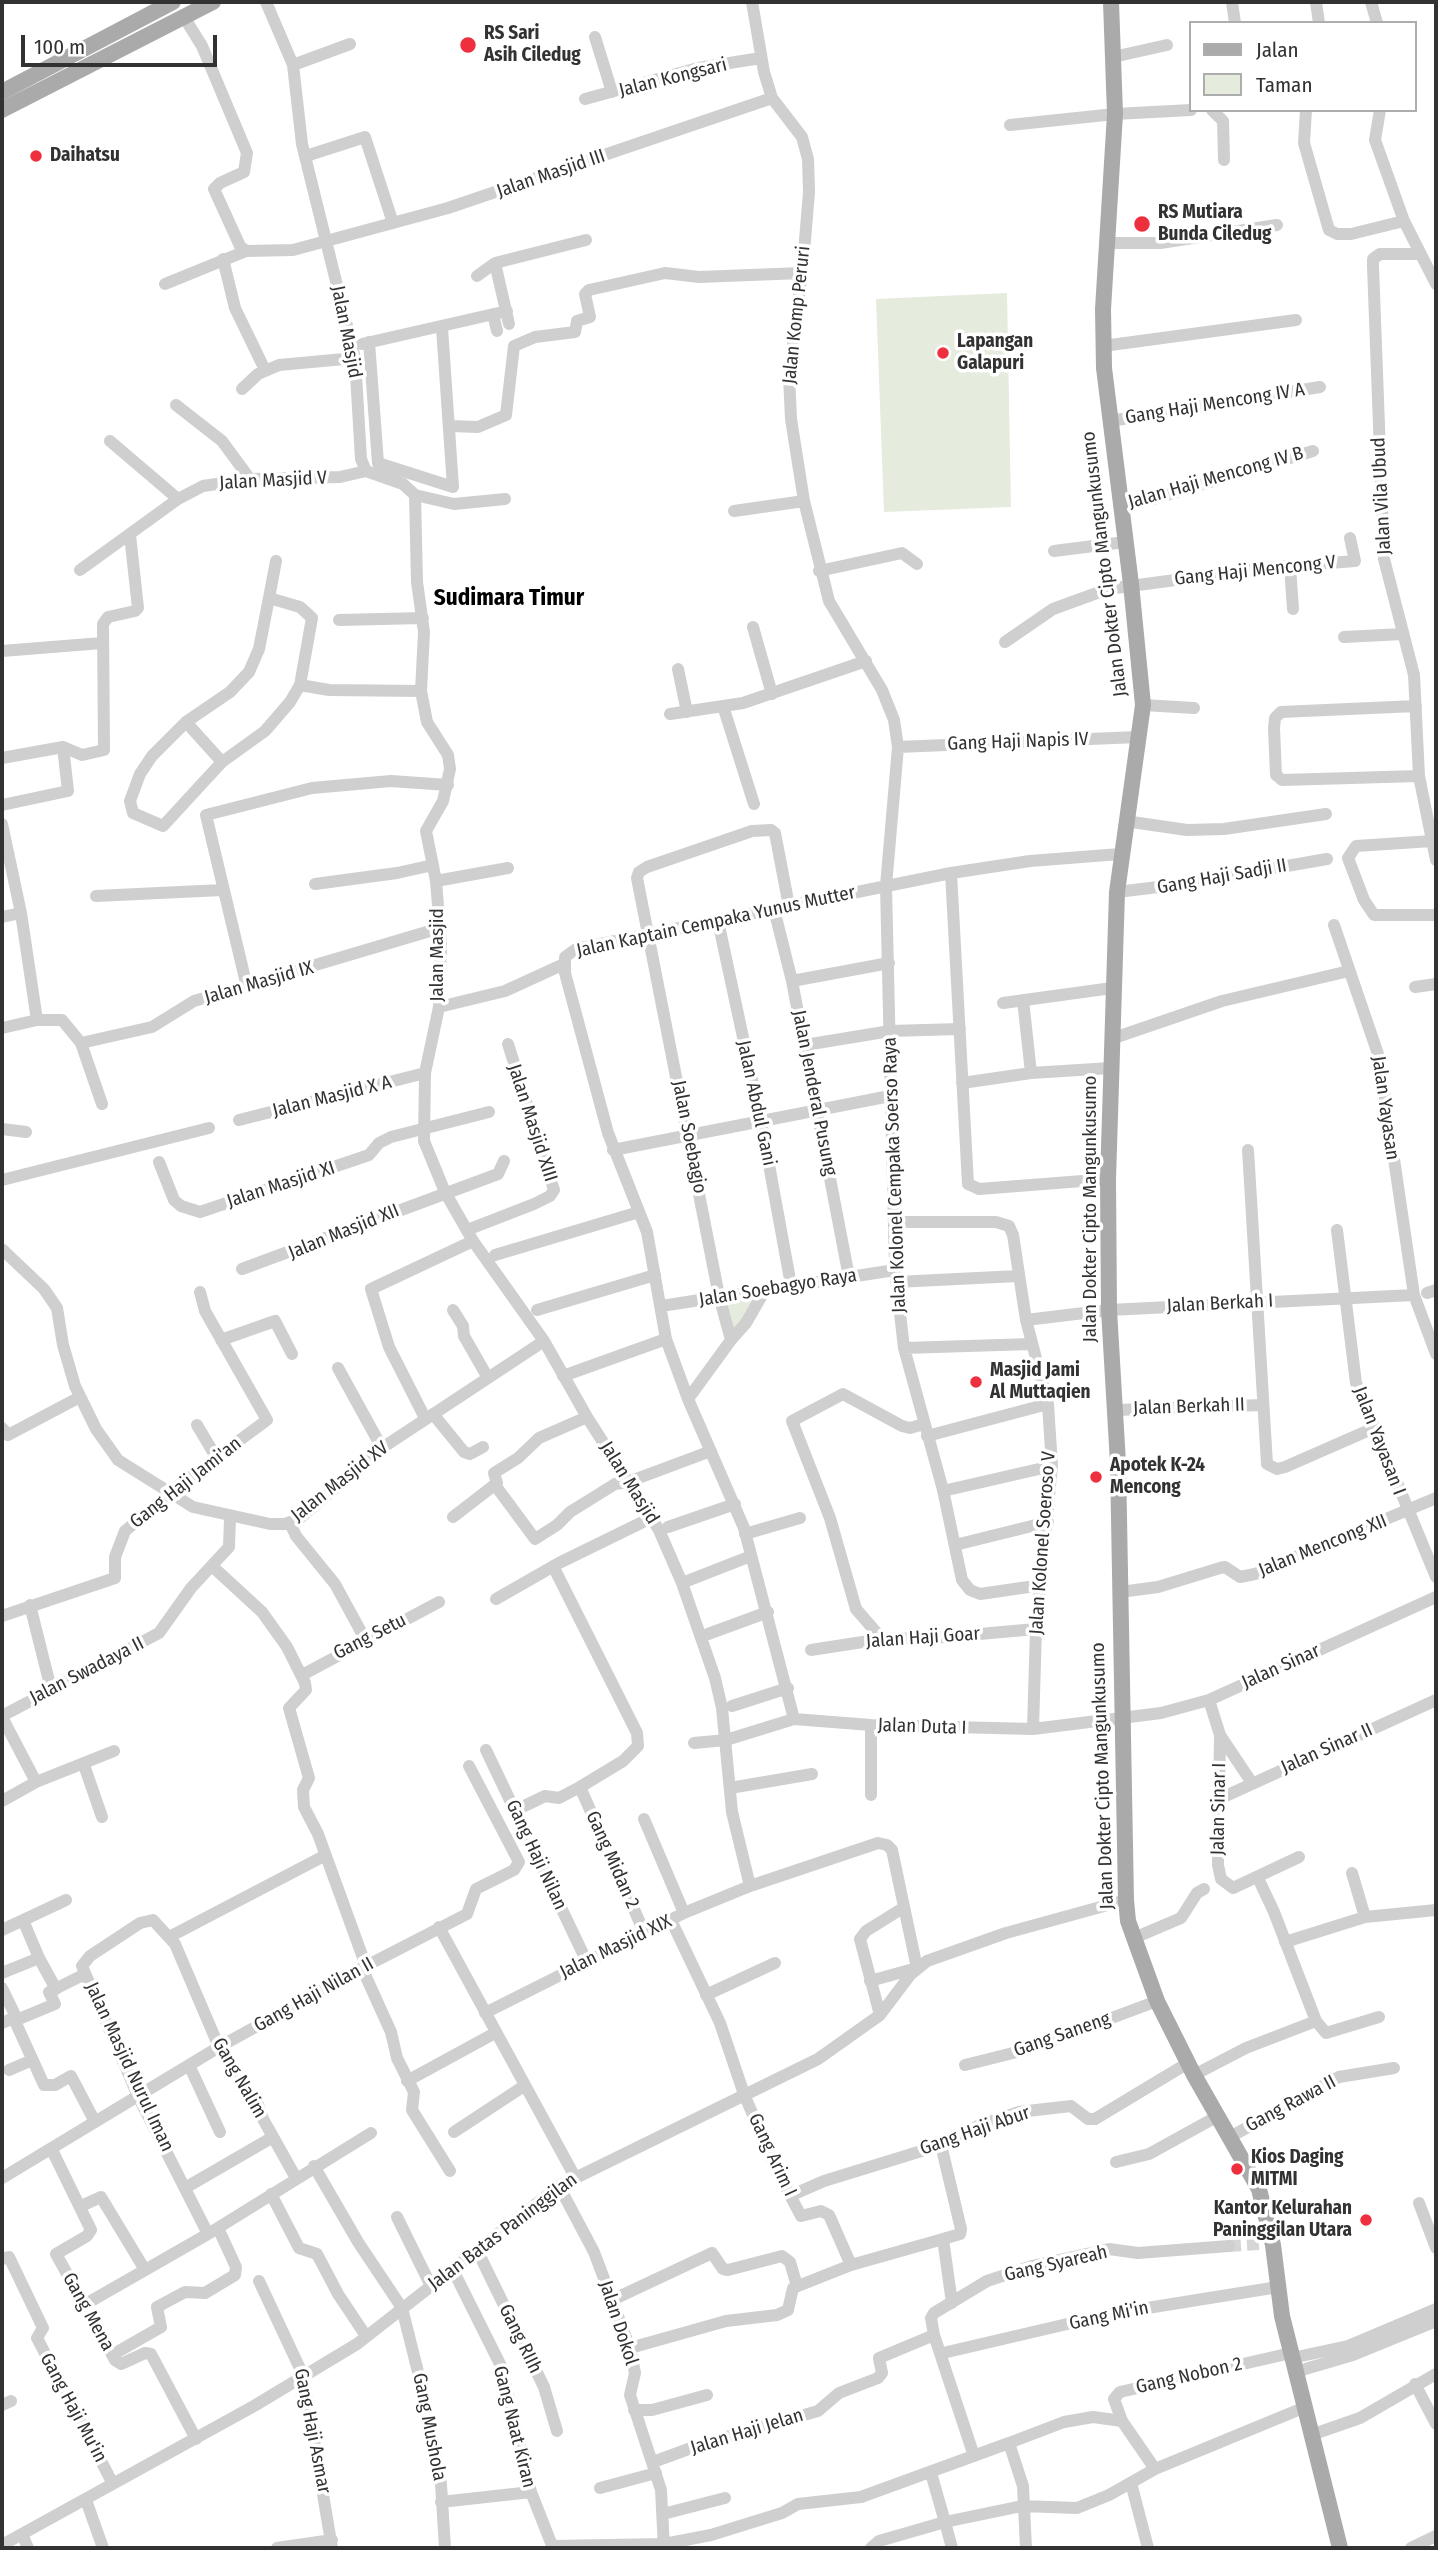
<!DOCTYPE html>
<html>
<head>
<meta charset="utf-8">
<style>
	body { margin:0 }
	#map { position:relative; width:1438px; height:2550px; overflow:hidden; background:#fff; font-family:"Fira Sans Condensed",sans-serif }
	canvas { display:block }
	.frame { position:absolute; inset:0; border:4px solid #323232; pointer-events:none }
	.legend { position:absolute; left:1189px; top:21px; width:228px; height:91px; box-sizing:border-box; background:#fff; border:2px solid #adadad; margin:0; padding:9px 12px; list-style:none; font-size:21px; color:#323232 }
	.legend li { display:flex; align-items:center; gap:14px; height:35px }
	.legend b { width:35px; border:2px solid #adadad }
	.scale { position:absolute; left:21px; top:35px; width:196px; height:32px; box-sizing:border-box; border:4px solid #323232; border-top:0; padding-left:9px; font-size:21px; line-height:24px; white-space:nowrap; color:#323232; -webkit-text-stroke:5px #fff; paint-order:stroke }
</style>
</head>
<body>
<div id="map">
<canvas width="1438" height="2550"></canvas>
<div class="frame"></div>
<ul class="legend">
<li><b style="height:9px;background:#aaa"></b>Jalan</li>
<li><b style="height:19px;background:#e5ecde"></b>Taman</li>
</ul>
<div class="scale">100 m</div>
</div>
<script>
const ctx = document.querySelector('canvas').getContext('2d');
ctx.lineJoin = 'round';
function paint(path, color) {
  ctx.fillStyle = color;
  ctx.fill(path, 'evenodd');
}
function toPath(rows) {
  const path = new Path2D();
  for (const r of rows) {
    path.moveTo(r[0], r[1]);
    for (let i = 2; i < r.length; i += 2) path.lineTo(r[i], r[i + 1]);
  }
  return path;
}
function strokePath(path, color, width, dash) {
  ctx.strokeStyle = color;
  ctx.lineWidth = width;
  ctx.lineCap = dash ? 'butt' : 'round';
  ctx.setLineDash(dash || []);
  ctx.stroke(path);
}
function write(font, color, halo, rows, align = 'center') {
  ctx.font = font + ' "Fira Sans Condensed",sans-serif';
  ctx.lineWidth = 7;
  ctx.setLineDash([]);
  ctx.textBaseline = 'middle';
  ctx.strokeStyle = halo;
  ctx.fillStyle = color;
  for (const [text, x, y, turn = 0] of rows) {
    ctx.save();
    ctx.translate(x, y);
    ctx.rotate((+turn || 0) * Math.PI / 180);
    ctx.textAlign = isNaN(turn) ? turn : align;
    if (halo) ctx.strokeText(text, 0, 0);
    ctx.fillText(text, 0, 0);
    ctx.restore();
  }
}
paint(toPath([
	[1007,293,1011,507,884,512,876,299],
	[763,1290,735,1334,720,1297]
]), '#e5ecde');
strokePath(toPath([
	[1229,2246,1260,2244]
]), '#d6d6d6', 12, [12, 6]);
strokePath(toPath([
	[266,2,293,65,302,144,355,358,361,459,366,471,403,484,415,495,417,582,424,632,421,691,427,722,448,755,450,769,443,801,426,831,436,881,441,943,439,1007,425,1073,424,1141,445,1192,473,1241,544,1341,587,1417,659,1530,682,1583,715,1678,722,1708,732,1812,750,1886],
	[752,2,764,72,772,98,802,137,808,159,809,192,803,264,789,376,791,419,804,501,829,601,882,690,894,720,898,747,886,886,895,1270,904,1348,943,1490,962,1580,970,1590,980,1594,1042,1585],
	[1232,2,1235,23],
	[1316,2,1319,23],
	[1371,2,1377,23],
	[184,17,202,46,247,153,244,172,220,183,214,189,240,246,246,251],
	[595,37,612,92],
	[1113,57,1167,45],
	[293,65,350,44],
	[585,99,698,68,761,58],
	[1212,110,1223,121,1224,160],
	[1306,110,1304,143,1329,230,1337,234,1351,234,1404,221],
	[1380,110,1375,140,1404,221,1436,284],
	[1010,125,1115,114,1191,110],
	[306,156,365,137,393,223],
	[1109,243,1160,243,1277,225],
	[1420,254,1380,254,1373,259,1373,266,1384,559,1414,675,1419,776,1436,860],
	[223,259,235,308,265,370],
	[495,263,509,324],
	[477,276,495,263,586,240],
	[165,284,246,251,293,250,448,208,772,98],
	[493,314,497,331],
	[369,342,378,463,453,487,442,328],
	[362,344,507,311],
	[1103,346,1296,320],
	[242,389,258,374,279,365,355,358],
	[176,405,222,441,250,479],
	[1110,421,1320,387],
	[450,426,478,427,506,415,514,346,535,337,575,332,577,321,590,317,585,294,589,290,665,273,699,277,802,273],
	[110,441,178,499],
	[415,495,454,504,505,499],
	[1119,505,1150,500,1313,451],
	[734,511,804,501],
	[1054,551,1125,542],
	[1290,566,1293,609],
	[80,570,178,499,203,486,250,479,340,477,366,471],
	[819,571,902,553,917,564],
	[269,598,300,607,312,618,300,685,290,702,265,731,222,762,163,826,133,813,130,801,140,774,152,756,186,722,230,692,249,672,259,649,269,598,276,561],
	[339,620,423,618],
	[753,627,772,694],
	[1344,637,1403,634],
	[1005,642,1053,609,1108,589,1265,568,1355,561,1350,538],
	[2,651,102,643],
	[678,669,687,712],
	[300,685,329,690,421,691],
	[1143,705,1194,708],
	[723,706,754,804],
	[1416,706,1281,712,1275,718,1274,728,1276,775,1282,780,1419,776],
	[670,714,743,703,866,661],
	[186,722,222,762],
	[898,747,1138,737],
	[2,758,63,747,82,755,104,750,103,624,108,617,135,611,138,608,130,535],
	[2,805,68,791,63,747],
	[1125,821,1187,830,1224,829,1326,814],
	[2,824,21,913,37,1020],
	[1432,841,1356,846,1348,858,1364,900,1374,915,1436,915],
	[951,873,968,1184,979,1189,1108,1179],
	[436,881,508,868],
	[315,884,397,873,433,865],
	[1117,892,1183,884,1327,859],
	[96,896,222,890],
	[774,909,792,981,849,1277],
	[2,917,21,913],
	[718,921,761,1121,791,1285],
	[1334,925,1379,1057,1414,1295,1436,1354],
	[792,981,889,963],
	[247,987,206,815,312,788,391,781,448,785],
	[1415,987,1436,984],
	[1023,1000,1031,1073],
	[1003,1003,1112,988],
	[439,1007,505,991,564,964],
	[2,1028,37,1020,62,1020,81,1043,102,1104],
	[1111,1039,1222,1001,1349,971],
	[81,1043,152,1027,194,1001,440,928],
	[805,1045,890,1031,960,1029],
	[962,1083,1031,1073,1111,1068],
	[239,1120,425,1073],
	[2,1129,26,1132],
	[613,1150,890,1096],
	[1248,1150,1267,1464,1277,1469,1285,1467,1374,1428],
	[159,1162,174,1200,181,1206,200,1212,369,1155,379,1143,391,1137,489,1112],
	[2,1180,209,1128],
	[894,1222,996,1222,1009,1226,1013,1235,1026,1320,1048,1404,1052,1466,1036,1629,1033,1729],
	[467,1230,534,1204,550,1196,554,1190,508,1044],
	[1337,1230,1356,1383,1436,1577],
	[2,1249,44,1289,57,1308,63,1345,75,1386,96,1429,118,1460,193,1507,270,1524,285,1524,299,1519,382,1448,544,1341],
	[495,1255,639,1212],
	[242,1269,498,1174,504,1161],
	[896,1282,1018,1276],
	[765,1290,746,1323,731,1340,719,1296,637,878,639,872,647,867,752,831,771,830,775,833,789,906],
	[1427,1293,1436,1290],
	[661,1306,895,1270],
	[453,1310,463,1326,464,1336,488,1378],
	[537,1310,655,1275],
	[1026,1320,1109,1310,1414,1295],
	[221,1340,275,1321,292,1354],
	[904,1348,1032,1344],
	[338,1368,382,1448],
	[563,1376,666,1339],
	[688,1399,731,1340],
	[1116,1410,1263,1405],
	[433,1414,464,1452,470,1454,483,1447],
	[425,1418,389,1347,371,1289,473,1241],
	[197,1425,216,1457],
	[2,1428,8,1435,80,1397],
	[927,1436,1048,1404],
	[636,1479,711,1451],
	[495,1485,535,1539,557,1525,570,1512,615,1484,629,1482],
	[943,1491,1052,1466],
	[453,1517,497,1483,494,1473,518,1458,539,1438,587,1417],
	[290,1523,296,1536,335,1584,365,1639],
	[668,1527,735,1504],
	[745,1534,800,1518],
	[955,1545,1048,1522],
	[212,1566,262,1612,287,1647,305,1683,306,1690,289,1708,309,1778,303,1790,304,1807,318,1834,366,1966],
	[687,1581,751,1556],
	[1120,1592,1158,1587,1220,1568,1225,1567,1240,1577,1255,1574,1436,1498],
	[496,1599,559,1563,651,1518],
	[30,1605,51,1689],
	[2,1616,115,1578,115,1557,125,1531,183,1482,267,1420,205,1311,200,1292],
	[708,1634,768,1612],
	[882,1639,856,1609,830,1518,792,1421,843,1394,902,1426,910,1428,924,1424],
	[811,1650,882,1639,934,1638,1036,1629],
	[302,1675,439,1602],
	[1209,1700,1220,1735,1218,1865,1221,1879,1233,1888,1299,1857],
	[732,1706,788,1688],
	[2,1716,159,1633,191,1588,229,1547,230,1518],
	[2,1717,36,1782],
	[794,1719,744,1528,688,1399,666,1339,647,1232,608,1133,565,973,565,957,576,949,951,873,1030,861,1120,854],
	[871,1725,871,1795],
	[1220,1735,1252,1783],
	[694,1743,726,1740,794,1719,871,1725,1033,1729,1161,1713,1209,1700,1436,1597],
	[486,1750,586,1960],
	[84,1765,102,1817],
	[580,1787,644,1932],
	[730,1788,812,1774],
	[1219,1799,1436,1700],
	[2,1801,36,1782,114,1751],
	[516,1810,545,1796,559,1798,580,1787,623,1761,638,1746,637,1733,553,1566],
	[644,1819,684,1913],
	[1352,1873,1365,1917,1436,1910],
	[1258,1878,1274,1912,1316,2021],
	[671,1920,720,2023,744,2094,777,2171,801,2216,821,2211,829,2215,851,2265,943,2239],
	[439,1927,575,2177],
	[2,1930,66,1900],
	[171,1936,324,1856],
	[1134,1938,1181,1918,1197,1893,1204,1889],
	[1285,1942,1365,1917],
	[39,1958,56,1989],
	[362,1968,391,2032,397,2058,414,2092,412,2110,450,2171],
	[2,1973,39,1958,23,1920],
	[870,1981,917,1968],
	[2,1988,16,2017,2,2023],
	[706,1995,775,1963],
	[485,2013,684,1913,750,1886,878,1843,887,1845,892,1850,917,1968],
	[880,2015,860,1939,866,1931,903,1908],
	[14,2019,44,2085,55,2085,71,2076,95,2122],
	[14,2021,55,2004,49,1992,85,1974],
	[189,2065,220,2132],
	[965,2065,1029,2049,1157,2001],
	[9,2070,30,2061],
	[1194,2075,1246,2048,1316,2021,1326,2033,1379,2017],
	[407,2081,495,2033],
	[454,2132,524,2086],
	[1230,2137,1339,2077,1394,2068],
	[941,2145,961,2229,960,2234,943,2239,952,2303],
	[52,2150,91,2230,87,2236,56,2254,115,2360,121,2364,145,2353,151,2354,196,2439],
	[1116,2162,1149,2154,1218,2116],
	[314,2166,358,2242,402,2308,425,2400,441,2484,445,2548],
	[2,2178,219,2047,366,1966,467,1914,476,1889,514,1870,519,1862,469,1766],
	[559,2186,594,2252,630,2348,635,2373,630,2395,661,2490,664,2548],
	[185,2188,273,2137],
	[271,2194,299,2248,317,2254,338,2294,366,2336],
	[792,2195,824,2181,941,2145,978,2126,1019,2112,1071,2106,1088,2119,1095,2119,1188,2063],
	[1419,2203,1436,2248],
	[81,2206,101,2197,145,2270],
	[397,2217,431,2286],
	[208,2234,138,2096,82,1966,90,1956,140,1923,153,1920,175,1944,219,2047,246,2090,256,2099,263,2119,296,2178],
	[477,2250,544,2387,557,2431],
	[2,2259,9,2257,43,2328,37,2338,113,2484],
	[453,2270,501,2366,531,2492,553,2548],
	[259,2281,303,2375,332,2548],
	[612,2300,712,2253,723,2269,728,2270,782,2256,790,2262,797,2286],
	[84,2305,208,2234,371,2133],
	[630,2348,726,2321,777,2315,788,2310,793,2288,851,2265],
	[943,2353,1110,2314,1278,2287],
	[112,2355,161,2327,157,2307,185,2292,205,2293,235,2275,236,2267,218,2228],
	[1292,2358,1348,2346,1436,2309],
	[1295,2372,1353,2355,1436,2321],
	[1415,2384,1436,2424],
	[2,2405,11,2401],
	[634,2410,652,2410,707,2395],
	[1122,2421,1114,2399,1120,2392,1291,2353],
	[1311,2435,1360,2418,1436,2374],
	[1009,2443,1064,2422,1093,2417,1122,2421,1155,2469],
	[974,2456,934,2335,931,2318,934,2313,987,2281,1032,2266,1109,2249,1138,2253,1229,2246],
	[653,2462,705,2443,818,2411,839,2393,878,2378,882,2373,879,2358,934,2335],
	[931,2473,945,2522,1022,2506,1077,2508,1109,2495,1155,2469,1303,2408],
	[1131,2483,1148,2548],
	[600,2488,656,2473],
	[86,2500,103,2548],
	[441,2502,531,2492],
	[663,2514,725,2498],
	[22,2534,28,2548],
	[2,2545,254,2406,357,2344,559,2186,818,2059,880,2015,911,1974,927,1961,1006,1933,1126,1900],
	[552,2546,664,2544,711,2535,782,2513,798,2504,861,2497,1009,2443,1023,2486,1026,2548],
	[277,2548,332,2540],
	[871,2548,879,2541,945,2522,952,2548],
	[1411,2548,1436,2536]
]), '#cfcfcf', 12);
strokePath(toPath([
	[1111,2,1115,114,1103,309,1104,368,1131,584,1143,705,1117,892,1108,1179,1109,1310,1118,1463,1126,1900,1128,1921,1157,2001,1194,2075,1259,2189,1273,2245,1282,2316,1340,2548],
	[2,92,173,2],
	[2,110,213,2]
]), '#aaa', 16);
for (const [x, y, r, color] of [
	[468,45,9,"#ee2f3e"],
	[36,156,7,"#ee2f3e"],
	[1142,224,9,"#ee2f3e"],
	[943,353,7,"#ee2f3e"],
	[976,1382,7,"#ee2f3e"],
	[1096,1477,7,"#ee2f3e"],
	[1237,2169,7,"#ee2f3e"],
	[1366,2220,7,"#ee2f3e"]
]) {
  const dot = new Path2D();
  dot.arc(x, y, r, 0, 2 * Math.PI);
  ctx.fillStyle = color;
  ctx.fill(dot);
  strokePath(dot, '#fff', 2.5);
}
write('bold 19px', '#323232', '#fff', [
	["RS Sari",484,34],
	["Asih Ciledug",484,56],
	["Daihatsu",50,156],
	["RS Mutiara",1158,213],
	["Bunda Ciledug",1158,235],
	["Lapangan",957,342],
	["Galapuri",957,364],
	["Masjid Jami",990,1371],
	["Al Muttaqien",990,1393],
	["Apotek K-24",1110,1466],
	["Mencong",1110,1488],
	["Kios Daging",1251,2158],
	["MITMI",1251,2180],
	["Kantor Kelurahan",1352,2209,"right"],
	["Paninggilan Utara",1352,2231,"right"]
], 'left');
write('19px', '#323232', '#fff', [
	["Jalan Kongsari",673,78,-14],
	["Jalan Masjid III",551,174,-19],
	["Jalan Komp Peruri",797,315,-84],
	["Jalan Masjid",346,332,79],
	["Gang Haji Mencong IV A",1215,404,-9],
	["Jalan Haji Mencong IV B",1216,478,-16],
	["Jalan Masjid V",273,481,-3],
	["Jalan Vila Ubud",1382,496,-93],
	["Jalan Dokter Cipto Mangunkusumo",1105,564,-97],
	["Gang Haji Mencong V",1255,571,-6],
	["Gang Haji Napis IV",1018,742,-2],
	["Gang Haji Sadji II",1222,877,-10],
	["Jalan Kaptain Cempaka Yunus Mutter",716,922,-12],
	["Jalan Masjid",438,955,-90],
	["Jalan Masjid IX",259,983,-16],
	["Jalan Jenderal Pusung",814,1093,79],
	["Jalan Masjid X A",332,1097,-14],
	["Jalan Abdul Gani",756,1103,78],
	["Jalan Yayasan",1385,1108,82],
	["Jalan Masjid XIII",532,1123,72],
	["Jalan Soebagjo",689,1137,79],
	["Jalan Kolonel Cempaka Soerso Raya",895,1175,-92],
	["Jalan Masjid XI",281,1185,-18],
	["Jalan Dokter Cipto Mangunkusumo",1091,1209,-90],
	["Jalan Masjid XII",344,1232,-22],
	["Jalan Soebagyo Raya",778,1288,-9],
	["Jalan Berkah I",1220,1304,-3],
	["Jalan Berkah II",1189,1407,-2],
	["Jalan Yayasan I",1379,1441,69],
	["Jalan Masjid XV",340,1482,-38],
	["Gang Haji Jami'an",186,1483,-38],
	["Jalan Masjid",629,1483,58],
	["Jalan Kolonel Soeroso V",1043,1543,-86],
	["Jalan Mencong XII",1323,1546,-22],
	["Gang Setu",370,1637,-27],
	["Jalan Haji Goar",923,1638,-4],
	["Jalan Sinar",1281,1667,-24],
	["Jalan Swadaya II",87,1671,-27],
	["Jalan Duta I",922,1727,2],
	["Jalan Sinar II",1327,1749,-24],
	["Jalan Dokter Cipto Mangunkusumo",1103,1776,-92],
	["Jalan Sinar I",1219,1809,-89],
	["Gang Haji Nilan",536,1855,65],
	["Gang Midan 2",612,1860,66],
	["Jalan Masjid XIX",616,1947,-26],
	["Gang Haji Nilan II",314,1995,-29],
	["Gang Saneng",1062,2035,-19],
	["Jalan Masjid Nurul Iman",129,2067,65],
	["Gang Nalim",239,2078,60],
	["Gang Rawa II",1291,2104,-28],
	["Gang Haji Abur",975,2131,-19],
	["Gang Arim I",772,2155,65],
	["Jalan Batas Paninggilan",503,2232,-37],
	["Gang Syareah",1056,2264,-13],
	["Gang Mena",88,2312,61],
	["Gang Mi'in",1109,2316,-12],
	["Jalan Dokol",618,2323,72],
	["Gang RIIh",520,2339,64],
	["Gang Nobon 2",1189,2376,-13],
	["Gang Haji Mu'in",73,2408,62],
	["Gang Mushola",429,2427,79],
	["Gang Naat Kiran",514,2427,76],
	["Gang Haji Asmar",312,2431,79],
	["Jalan Haji Jelan",747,2432,-17]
]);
write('bold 23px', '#000', '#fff', [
	["Sudimara Timur",509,599]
]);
</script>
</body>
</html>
